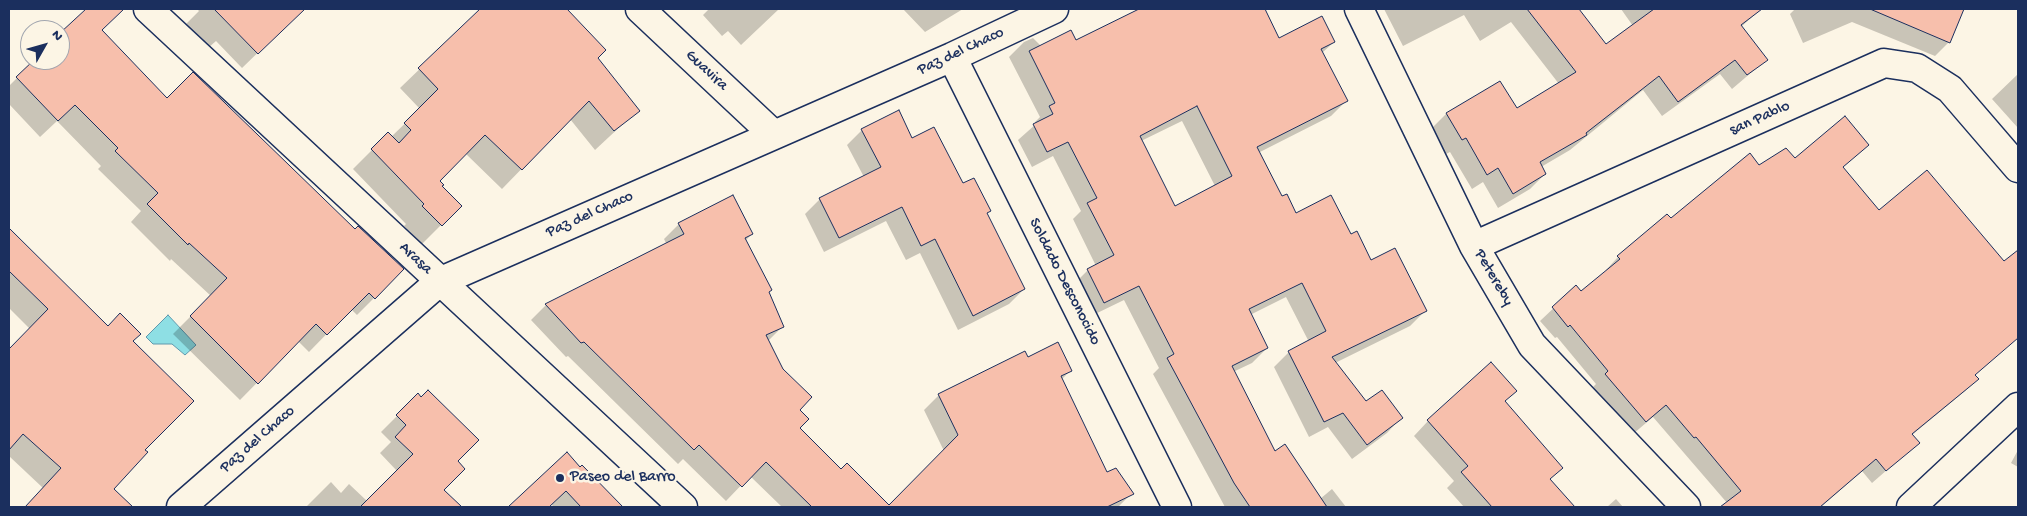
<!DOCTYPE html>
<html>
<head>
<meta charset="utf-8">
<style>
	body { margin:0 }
	#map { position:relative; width:2027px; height:516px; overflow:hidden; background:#fcf5e5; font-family:"Gochi Hand",sans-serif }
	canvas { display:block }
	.frame { position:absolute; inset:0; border:10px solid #1b2f5e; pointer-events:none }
	.north { position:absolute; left:20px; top:20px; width:50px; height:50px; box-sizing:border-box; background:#fcf5e5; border:1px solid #a2a6af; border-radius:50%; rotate:52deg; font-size:14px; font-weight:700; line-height:20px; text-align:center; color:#1b2f5e }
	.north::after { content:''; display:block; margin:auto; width:18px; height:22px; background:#1b2f5e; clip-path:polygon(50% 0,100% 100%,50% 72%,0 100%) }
</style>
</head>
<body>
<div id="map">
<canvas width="2027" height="516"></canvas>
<div class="frame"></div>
<div class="north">N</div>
</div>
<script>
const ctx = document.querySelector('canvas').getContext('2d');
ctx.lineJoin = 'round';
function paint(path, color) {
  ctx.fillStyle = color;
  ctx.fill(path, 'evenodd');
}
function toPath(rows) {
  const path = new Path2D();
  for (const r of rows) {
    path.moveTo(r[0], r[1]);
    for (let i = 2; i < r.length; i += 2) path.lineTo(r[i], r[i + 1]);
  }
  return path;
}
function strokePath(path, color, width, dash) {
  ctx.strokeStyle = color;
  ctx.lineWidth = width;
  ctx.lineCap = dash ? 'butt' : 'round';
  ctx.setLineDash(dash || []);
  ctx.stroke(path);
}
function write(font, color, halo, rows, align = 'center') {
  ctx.font = font + ' "Gochi Hand",sans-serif';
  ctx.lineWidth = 5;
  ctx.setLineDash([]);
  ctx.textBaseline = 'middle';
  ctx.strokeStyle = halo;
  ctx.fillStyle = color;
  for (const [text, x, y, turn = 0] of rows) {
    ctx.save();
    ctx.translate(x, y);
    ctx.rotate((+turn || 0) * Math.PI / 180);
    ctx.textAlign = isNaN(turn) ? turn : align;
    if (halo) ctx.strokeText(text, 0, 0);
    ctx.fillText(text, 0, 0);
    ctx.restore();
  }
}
const water = toPath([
	[168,315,196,345,185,355,172,344,153,344,146,337,168,315]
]);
paint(water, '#8edfe4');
strokePath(water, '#6099ae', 1);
paint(toPath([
	[88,9,106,9,114,17,100,30,167,99,355,231,403,269,357,315,351,309,309,352,298,341,240,400,173,334,211,296,171,259,170,261,131,222,141,211,98,169,101,166,57,121,40,137,9,104,9,86,35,60,60,60,60,36],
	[197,9,303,9,242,68,216,41,208,48,185,25,199,11],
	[482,9,553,9,638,110,595,150,570,119,502,189,465,153,438,181,440,186,460,206,422,244,404,226,406,224,353,169,388,134,391,137,420,109,400,88],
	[709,9,779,9,741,45,728,31,722,36,703,15],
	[903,9,963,9,925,32],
	[1139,9,1263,9,1279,39,1334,42,1322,53,1346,101,1331,116,1258,153,1281,198,1296,215,1351,235,1371,261,1425,311,1410,326,1335,363,1366,403,1401,418,1387,433,1352,459,1328,427,1309,437,1274,367,1289,352,1309,342,1286,297,1250,315,1267,348,1252,363,1233,372,1275,453,1320,499,1332,489,1346,507,1225,507,1153,374,1159,368,1124,300,1089,317,1073,285,1088,270,1096,266,1073,219,1081,211,1053,156,1032,167,1018,140,1036,124,1035,122,1040,117,1009,57,1024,42,1033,38,1042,47,1076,42],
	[1182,121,1215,186,1174,207,1141,141],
	[1384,9,1578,9,1605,46,1633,26,1621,9,1761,9,1741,27,1766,60,1732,89,1720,74,1662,116,1643,90,1570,150,1541,167,1545,174,1530,189,1498,208,1483,182,1472,189,1450,152,1446,154,1431,129,1446,114,1500,83,1516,110,1559,84,1511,22,1480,41,1464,15,1403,46],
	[1795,9,1963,9,1949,42,1935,56,1852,22,1803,43,1790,14],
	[2018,74,2018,128,1992,99],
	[862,130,912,139,989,211,986,214,1024,289,1009,304,958,330,920,253,906,260,886,221,824,252,805,214,820,199,864,177,847,145],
	[1867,145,1842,168,1879,212,2004,263,2018,251,2018,337,1970,378,1977,379,1965,391,1912,435,1918,443,1872,483,1862,471,1821,507,1725,507,1728,504,1653,417,1633,434,1593,387,1596,384,1557,337,1555,338,1540,321,1576,287,1581,293,1607,271,1606,270,1618,257,1670,220,1758,166],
	[679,224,752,234,745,241,771,290,768,293,783,326,768,341,798,410,798,428,841,471,889,506,944,451,924,410,939,395,1027,358,1070,371,1061,380,1107,474,1132,493,1118,507,782,507,750,476,726,501,683,459,678,464,568,356,566,357,531,320,546,305,667,245,664,239],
	[9,230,107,327,132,341,143,450,112,489,131,507,25,507,43,488,9,456,9,350,30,329,9,308],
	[418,395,456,461,442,490,455,502,450,507,306,507,331,482,341,493,349,484,367,501,397,471,380,453,391,442,381,432],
	[1504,402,1561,468,1549,480,1573,507,1464,507,1447,488,1454,481,1414,436,1428,421],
	[2018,450,2018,467,2011,463],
	[567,454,616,502,610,507,554,507,551,504,548,507,510,507],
	[1616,499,1623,507,1607,507]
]), '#0003');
const building = toPath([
	[86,9,124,9,102,30,167,98,193,72,355,229,358,226,404,269,375,299,369,293,327,335,316,324,258,384,190,316,227,278,189,243,188,245,147,204,158,193,115,151,118,148,75,105,58,121,16,77,34,60,60,60,60,33,86,9],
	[214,9,305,9,258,54,214,9],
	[480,9,567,9,606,50,598,58,640,111,614,131,589,101,522,170,485,135,440,181,444,185,442,186,462,206,442,226,422,206,424,204,371,149,388,132,399,143,411,130,404,123,438,89,418,68,480,9],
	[1139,9,1265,9,1279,38,1322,16,1335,42,1321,49,1348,101,1257,147,1282,196,1287,194,1296,213,1331,195,1351,234,1357,231,1371,260,1395,248,1427,311,1332,357,1366,401,1382,390,1403,418,1367,445,1343,413,1324,422,1288,351,1326,331,1302,283,1249,309,1268,348,1232,366,1275,451,1285,444,1327,507,1250,507,1234,483,1167,358,1174,354,1139,286,1104,303,1087,269,1114,255,1087,203,1097,198,1068,142,1047,152,1033,124,1053,114,1049,106,1055,103,1029,51,1071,30,1076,40,1139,9],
	[1197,106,1232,176,1175,206,1140,136,1197,106],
	[1527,9,1579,9,1606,44,1654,9,1762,9,1741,25,1768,60,1747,75,1735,60,1678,102,1659,76,1586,133,1587,135,1540,162,1546,174,1513,194,1498,168,1487,175,1466,138,1462,140,1446,113,1500,81,1517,108,1576,72,1527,9],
	[1870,9,1964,9,1950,43,1870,9],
	[899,110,912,138,934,127,963,183,974,178,991,211,987,213,1025,289,973,316,935,239,921,246,902,207,839,238,819,198,881,167,861,129,899,110],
	[1845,116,1869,145,1843,167,1879,210,1927,170,2004,261,2018,250,2018,338,1975,375,1979,379,1912,434,1920,443,1886,471,1876,459,1820,507,1720,507,1741,491,1696,437,1694,438,1666,405,1646,422,1605,374,1608,371,1570,325,1568,327,1552,307,1576,285,1581,291,1620,259,1617,256,1667,214,1671,218,1750,153,1759,165,1786,148,1795,158,1845,116],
	[733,195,753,234,745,238,772,290,769,292,784,327,766,335,783,369,812,397,800,410,809,419,800,428,841,469,847,463,889,505,958,435,938,394,1025,351,1028,357,1058,342,1072,371,1061,376,1107,472,1116,468,1134,494,1107,507,812,507,766,462,742,487,699,445,694,450,584,342,581,343,545,304,684,234,678,223,733,195],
	[9,228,108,326,120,313,141,334,133,341,194,401,145,450,148,452,114,489,133,507,25,507,61,468,23,434,9,450,9,349,48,309,9,271,9,228],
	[1491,362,1517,391,1505,401,1563,468,1550,479,1575,507,1492,507,1461,472,1468,466,1427,420,1491,362],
	[428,390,479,440,458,461,465,469,444,490,462,507,360,507,413,454,395,437,406,425,396,415,418,393,421,397,428,390],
	[567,452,580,467,582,465,623,507,581,507,566,491,549,507,508,507,567,452]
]);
paint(building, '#f7bfac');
strokePath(building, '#1b2f5e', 1);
const minor = toPath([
	[148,9,683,507],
	[640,9,773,134],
	[1359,9,1474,246,1532,345,1686,507],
	[952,57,1177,507],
	[1474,246,1884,63,1917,68,1950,89,2018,168],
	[181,507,439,282,952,57,1054,9],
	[1911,507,2018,407]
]);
strokePath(minor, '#1b2f5e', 31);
strokePath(minor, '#fcf5e5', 28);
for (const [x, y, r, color] of [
	[560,478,5,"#1b2f5e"]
]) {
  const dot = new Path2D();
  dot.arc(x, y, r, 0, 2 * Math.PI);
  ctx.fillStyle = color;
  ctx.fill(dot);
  strokePath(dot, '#fcf5e5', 2);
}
write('16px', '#1b2f5e', '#fcf5e5', [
	["Paz del Chaco",961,52,-25],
	["Guavira",706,71,43],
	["san Pablo",1760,119,-24],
	["Paz del Chaco",590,215,-24],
	["Arasa",415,259,43],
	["Petereby",1493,278,60],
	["Soldado Desconocido",1064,282,63],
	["Paz del Chaco",258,440,-41]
]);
write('16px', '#1b2f5e', '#fcf5e5', [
	["Paseo del Barro",570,478]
], 'left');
</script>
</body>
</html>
